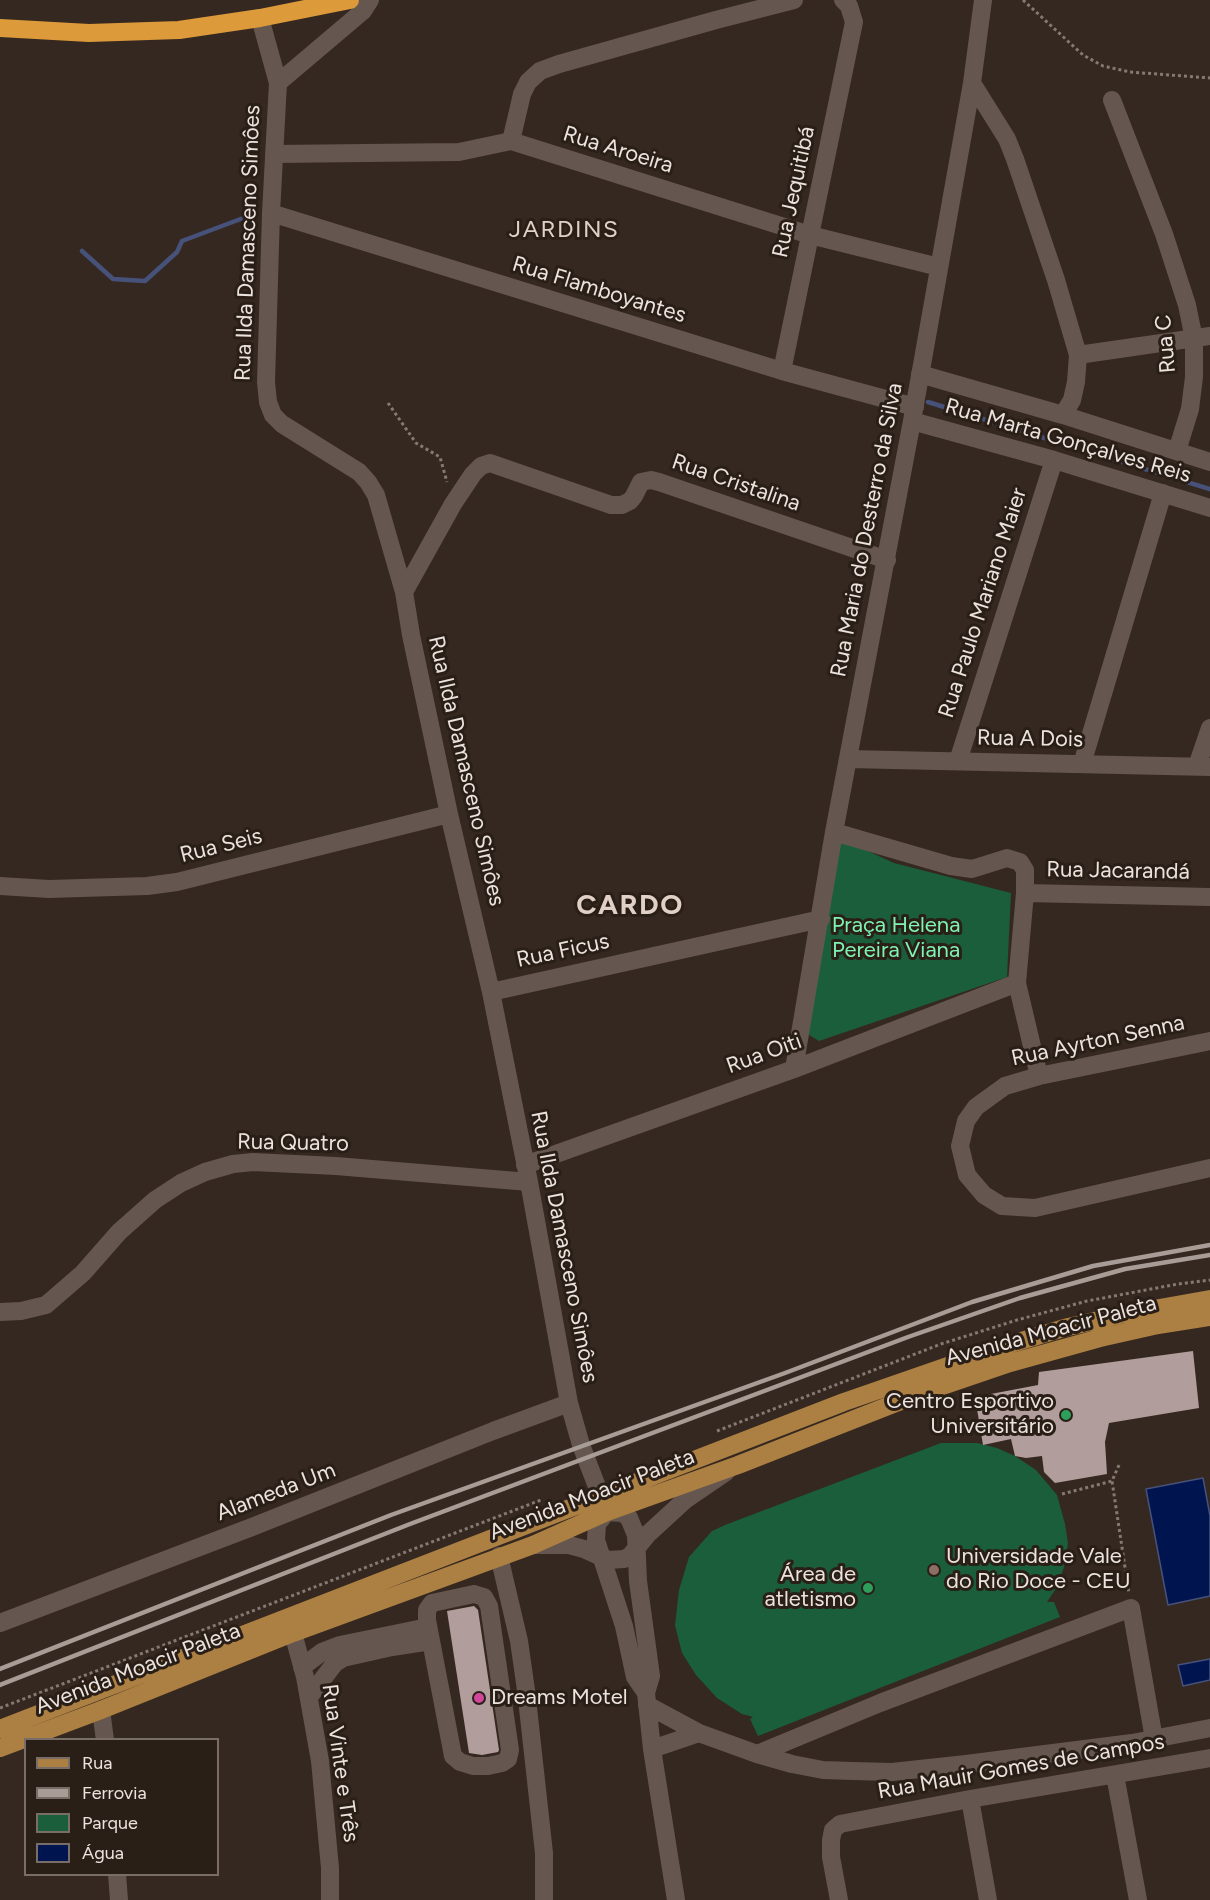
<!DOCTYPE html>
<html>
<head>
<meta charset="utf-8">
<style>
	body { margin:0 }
	#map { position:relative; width:1210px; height:1900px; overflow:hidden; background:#352820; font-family:Figtree,sans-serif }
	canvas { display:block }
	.legend { position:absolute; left:24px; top:1738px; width:195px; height:138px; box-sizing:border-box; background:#2a1f17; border:2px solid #786d67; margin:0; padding:8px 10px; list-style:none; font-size:18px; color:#ece3de }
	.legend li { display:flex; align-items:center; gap:12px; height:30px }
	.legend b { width:30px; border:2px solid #786d67 }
</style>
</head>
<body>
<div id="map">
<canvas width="1210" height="1900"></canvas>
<ul class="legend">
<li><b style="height:8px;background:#ac7f42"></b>Rua</li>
<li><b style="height:8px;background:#a79c96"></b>Ferrovia</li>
<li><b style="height:16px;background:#1a5e3c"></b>Parque</li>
<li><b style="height:16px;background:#00144f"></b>Água</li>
</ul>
</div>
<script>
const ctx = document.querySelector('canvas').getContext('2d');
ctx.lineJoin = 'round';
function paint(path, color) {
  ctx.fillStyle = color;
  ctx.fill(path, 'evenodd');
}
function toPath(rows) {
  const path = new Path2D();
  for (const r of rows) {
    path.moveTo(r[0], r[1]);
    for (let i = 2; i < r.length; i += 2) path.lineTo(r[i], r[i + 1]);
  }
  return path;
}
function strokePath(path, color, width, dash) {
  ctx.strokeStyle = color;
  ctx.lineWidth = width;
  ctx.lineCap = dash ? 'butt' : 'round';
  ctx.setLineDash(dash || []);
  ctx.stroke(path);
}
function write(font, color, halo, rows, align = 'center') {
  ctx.font = font + ' Figtree,sans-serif';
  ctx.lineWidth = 6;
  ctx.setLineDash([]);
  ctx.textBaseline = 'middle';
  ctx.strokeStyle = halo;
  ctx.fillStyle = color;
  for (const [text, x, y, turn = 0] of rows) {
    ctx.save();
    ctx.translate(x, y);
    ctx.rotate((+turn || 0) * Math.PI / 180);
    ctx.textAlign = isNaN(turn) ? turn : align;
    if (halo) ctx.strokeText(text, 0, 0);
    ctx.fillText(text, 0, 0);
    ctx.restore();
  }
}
paint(toPath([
	[839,838,894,863,1011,893,1007,977,819,1041,806,1033],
	[941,1443,977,1443,997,1448,1015,1456,1036,1470,1057,1495,1065,1524,1068,1543,1065,1564,1057,1587,1047,1602,1054,1602,1060,1617,758,1736,750,1719,753,1717,742,1714,717,1698,696,1675,682,1653,675,1625,679,1590,689,1557,712,1531,725,1525]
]), '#1a5e3c');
const water = toPath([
	[1203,1478,1210,1516,1210,1596,1168,1605,1146,1489,1203,1478],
	[1210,1659,1210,1680,1183,1686,1178,1665,1210,1659]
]);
paint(water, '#00144f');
strokePath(water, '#47527a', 1.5);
strokePath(toPath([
	[82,251,113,279,145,281,177,252,182,241,254,214],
	[928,402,1210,489]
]), '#47527a', 4.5);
paint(toPath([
	[1193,1351,1199,1408,1109,1423,1105,1442,1107,1474,1055,1483,1044,1472,1042,1456,1026,1458,1015,1456,1011,1439,983,1445,975,1397,1038,1385,1039,1372],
	[474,1606,478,1610,499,1750,498,1752,482,1755,469,1753,447,1611]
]), '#b19d9c');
strokePath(toPath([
	[1023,0,1083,55,1103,66,1130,72,1210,78],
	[388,403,416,443,440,457,447,482],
	[717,1431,941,1344,1017,1320,1087,1301,1178,1284,1210,1280],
	[1119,1465,1112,1481,1129,1594],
	[1062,1494,1112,1481],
	[0,1708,541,1500]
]), '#857a73', 3, [3, 3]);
strokePath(toPath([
	[260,18,278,83,271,213,266,382,268,402,273,415,282,424,359,472,368,482,376,495,404,592,411,635,449,814,491,992,529,1182,569,1403,581,1445,606,1510],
	[278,83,363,11,370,0],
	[972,83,1007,139,1015,159,1056,280,1078,355,1076,382,1072,400,1063,415],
	[1112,100,1164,234,1187,305,1194,339,1194,377,1190,409,1177,451],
	[511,141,522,94,528,82,540,71,559,64,716,20,794,0],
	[274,154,459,152,511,141,810,235,939,267],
	[271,213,782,371,915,407],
	[1078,355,1210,336],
	[782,371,854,22,849,6,843,0],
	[920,374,1063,415,1210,462],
	[912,421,1054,460,1210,508],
	[404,592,453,504,473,474,481,466,490,463,611,505,622,505,630,501,634,496,641,482,651,480,659,482,887,560],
	[848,759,1210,767],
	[958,761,1054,460],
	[1082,764,1163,493],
	[1197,766,1210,728],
	[834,832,951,866,972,869,1007,858,1020,862,1025,870,1025,893,1017,983,1039,1076],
	[0,886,49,889,147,886,177,882,449,814],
	[1025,893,1210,897],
	[491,992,821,919],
	[1210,1041,1039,1076,1005,1086,976,1107,966,1121,960,1146,967,1175,984,1195,1002,1206,1035,1208,1210,1168],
	[794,1069,834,832,912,421,972,83,983,0],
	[525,1165,794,1069,1017,983],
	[0,1312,21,1311,46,1305,83,1273,119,1232,155,1200,181,1183,205,1172,233,1164,253,1162,336,1166,529,1182],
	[607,1512,597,1524,596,1540,624,1626,635,1677,646,1693,652,1749,676,1900],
	[607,1512,623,1513,629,1518,636,1535,638,1581,651,1676,646,1693],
	[533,1545,569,1545,584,1549,608,1560,624,1559,630,1556,648,1534,685,1500,726,1472],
	[499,1556,519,1641,526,1690,544,1853,544,1900],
	[474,1594,484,1597,489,1606,510,1750,508,1759,502,1763,488,1766,473,1766,460,1762,453,1756,427,1620,427,1610,432,1603,474,1594],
	[0,1623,252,1527,493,1431,569,1403],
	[293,1633,305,1677,320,1761,330,1868,330,1900],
	[302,1667,322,1652,340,1645,428,1627],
	[309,1697,335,1663,343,1658,392,1647,431,1641],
	[647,1705,699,1733,757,1754,792,1764,823,1770,853,1771,892,1772,966,1764,1132,1743,1210,1728],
	[101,1710,105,1740],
	[652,1749,699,1733],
	[757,1754,880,1703,1131,1608,1154,1739],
	[1115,1775,1138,1900],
	[970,1799,988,1900],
	[117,1874,119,1900],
	[839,1900,831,1857,831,1840,833,1830,840,1824,970,1799,1210,1758]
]), '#65574f', 18);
strokePath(toPath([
	[0,1729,844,1402,1011,1344,1064,1328,1120,1315,1210,1299],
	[0,1748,101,1710,293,1633,533,1545,607,1512,738,1465,916,1395,1010,1363,1100,1338,1158,1325,1210,1317]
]), '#ac7f42', 18);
strokePath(toPath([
	[0,28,89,33,179,30,260,18,350,0]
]), '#dc9a3a', 18);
strokePath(toPath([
	[0,1669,391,1515,785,1373,972,1302,1093,1266,1210,1245],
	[0,1685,410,1524,908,1337,1020,1298,1125,1269,1210,1255]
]), '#a79c96', 4.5);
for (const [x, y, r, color] of [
	[1066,1415,6,"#2e9e5b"],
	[934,1570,6,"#8d6e63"],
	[868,1588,6,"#2e9e5b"],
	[479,1698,6,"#d1479c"]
]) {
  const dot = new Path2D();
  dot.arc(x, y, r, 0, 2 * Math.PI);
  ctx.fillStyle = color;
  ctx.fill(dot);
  strokePath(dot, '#2a1f17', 2);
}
write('22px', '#ece3de', '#2a1f17', [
	["Rua Aroeira",618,150,17],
	["Rua Jequitibá",794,192,-78],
	["Rua Ilda Damasceno Simôes",248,243,-88],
	["Rua Flamboyantes",599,290,17],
	["Rua C",1166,344,-95],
	["Rua Marta Gonçalves Reis",1068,441,16],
	["Rua Cristalina",736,483,19],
	["Rua Maria do Desterro da Silva",867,530,-79],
	["Rua Paulo Mariano Maier",983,603,-72],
	["Rua A Dois",1030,739,1],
	["Rua Ilda Damasceno Simôes",466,771,77],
	["Rua Seis",221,846,-14],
	["Rua Jacarandá",1118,871,1],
	["Rua Ficus",563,951,-12],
	["Rua Ayrton Senna",1098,1041,-12],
	["Rua Oiti",764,1054,-20],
	["Rua Quatro",293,1143,1],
	["Rua Ilda Damasceno Simôes",564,1247,79],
	["Avenida Moacir Paleta",1051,1331,-15],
	["Alameda Um",276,1492,-21],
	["Avenida Moacir Paleta",592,1495,-21],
	["Avenida Moacir Paleta",138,1669,-21],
	["Rua Vinte e Três",340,1763,82],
	["Rua Mauir Gomes de Campos",1021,1767,-10]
]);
write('22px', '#7ef3b2', '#2a1f17', [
	["Praça Helena",896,926],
	["Pereira Viana",896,951]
]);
write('22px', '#ece3de', '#2a1f17', [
	["Centro Esportivo",1054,1402],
	["Universitário",1054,1427],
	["Universidade Vale",946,1557,"left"],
	["do Rio Doce - CEU",946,1582,"left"],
	["Área de",856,1575],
	["atletismo",856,1600],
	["Dreams Motel",491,1698,"left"]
], 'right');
ctx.letterSpacing = '1.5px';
write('24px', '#e1d0c6', '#2a1f17', [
	["JARDINS",564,230]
]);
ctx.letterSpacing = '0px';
ctx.letterSpacing = '1.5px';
write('bold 28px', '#e1d0c6', '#2a1f17', [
	["CARDO",630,906]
]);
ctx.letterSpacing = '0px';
</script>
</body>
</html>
